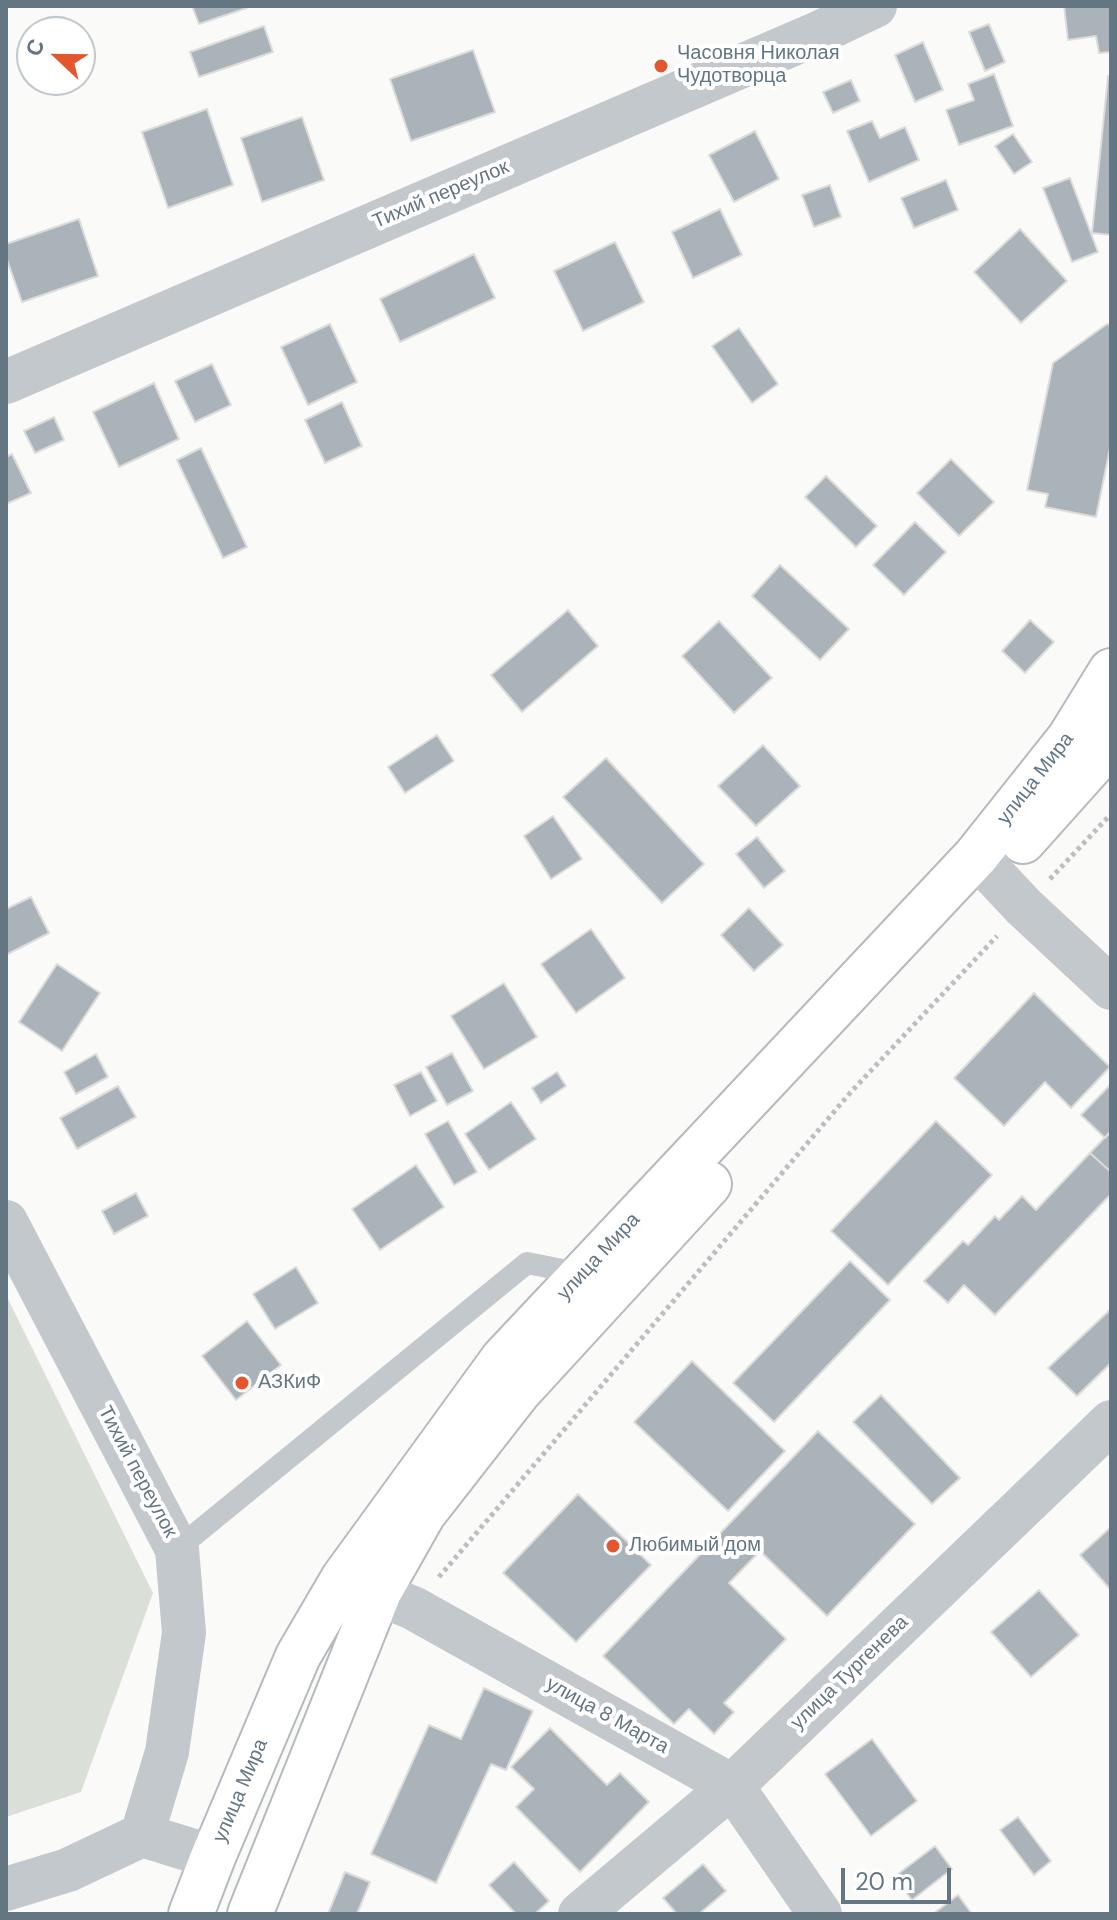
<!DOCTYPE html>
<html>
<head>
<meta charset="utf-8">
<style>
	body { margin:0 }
	#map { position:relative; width:1117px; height:1920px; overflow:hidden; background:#fafaf8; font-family:"DM Sans",sans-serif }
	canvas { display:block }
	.frame { position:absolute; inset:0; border:8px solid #657683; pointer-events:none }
	.north { position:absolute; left:16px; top:16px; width:80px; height:80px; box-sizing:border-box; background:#fff; border:2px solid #c1c8cd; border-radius:50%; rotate:292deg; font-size:22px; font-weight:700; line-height:32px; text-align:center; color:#657683 }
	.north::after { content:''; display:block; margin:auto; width:28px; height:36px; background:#e4572e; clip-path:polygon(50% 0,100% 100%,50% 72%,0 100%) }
	.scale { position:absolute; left:841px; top:1868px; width:110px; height:36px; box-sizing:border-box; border:4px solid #657683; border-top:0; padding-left:10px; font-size:24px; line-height:28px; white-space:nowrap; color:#657683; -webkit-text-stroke:6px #fff; paint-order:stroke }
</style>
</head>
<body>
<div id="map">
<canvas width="1117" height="1920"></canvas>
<div class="frame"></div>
<div class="north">С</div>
<div class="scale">20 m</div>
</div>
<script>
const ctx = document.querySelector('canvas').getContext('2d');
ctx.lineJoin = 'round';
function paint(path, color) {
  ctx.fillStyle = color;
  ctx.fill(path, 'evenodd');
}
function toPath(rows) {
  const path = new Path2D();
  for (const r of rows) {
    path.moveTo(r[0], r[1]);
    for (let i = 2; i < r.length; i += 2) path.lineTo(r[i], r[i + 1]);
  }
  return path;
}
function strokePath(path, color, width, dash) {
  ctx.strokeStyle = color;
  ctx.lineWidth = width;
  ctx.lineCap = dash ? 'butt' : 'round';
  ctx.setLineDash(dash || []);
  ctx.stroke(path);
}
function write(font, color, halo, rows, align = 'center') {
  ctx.font = font + ' "DM Sans",sans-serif';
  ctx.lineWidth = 8;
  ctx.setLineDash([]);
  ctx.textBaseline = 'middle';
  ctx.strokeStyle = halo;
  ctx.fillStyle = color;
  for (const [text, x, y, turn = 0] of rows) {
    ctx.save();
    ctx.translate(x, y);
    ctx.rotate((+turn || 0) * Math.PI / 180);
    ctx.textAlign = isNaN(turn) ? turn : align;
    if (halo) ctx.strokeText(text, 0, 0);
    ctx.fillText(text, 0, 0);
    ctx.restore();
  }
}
paint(toPath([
	[6,1295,153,1593,81,1792,6,1817]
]), '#dadfd7');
const building = toPath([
	[192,6,247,6,247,8,199,24,192,6],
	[1064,6,1111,6,1111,52,1099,53,1096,36,1068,40,1064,6],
	[989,24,1005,62,985,71,969,32,989,24],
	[264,26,273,52,199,77,190,52,264,26],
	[923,42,943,90,915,102,895,55,923,42],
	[473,50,495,112,411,141,390,79,473,50],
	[994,74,1013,126,959,145,946,110,974,100,968,84,994,74],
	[1108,76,1111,76,1111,235,1092,233,1108,76],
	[851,80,860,101,833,113,823,92,851,80],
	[207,109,233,185,168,208,142,132,207,109],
	[302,117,324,180,262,202,241,138,302,117],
	[872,121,880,138,905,127,919,160,869,182,847,131,872,121],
	[755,131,779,179,734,202,709,155,755,131],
	[1013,134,1032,162,1014,174,995,146,1013,134],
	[1070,178,1098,252,1072,262,1043,188,1070,178],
	[946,180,958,210,914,228,901,198,946,180],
	[830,185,841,217,814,227,802,195,830,185],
	[720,209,742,255,693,278,672,232,720,209],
	[79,219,98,276,22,302,6,257,6,244,79,219],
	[1020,229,1067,281,1021,323,974,272,1020,229],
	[615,242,644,302,583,331,554,271,615,242],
	[474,254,495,298,400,342,380,299,474,254],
	[330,324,357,382,308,405,281,347,330,324],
	[1107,324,1111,325,1111,443,1096,517,1045,507,1048,494,1027,490,1053,363,1107,324],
	[739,328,778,384,752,403,712,346,739,328],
	[212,364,231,405,195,422,175,381,212,364],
	[154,383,179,439,119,467,93,412,154,383],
	[342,402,362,446,325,463,305,420,342,402],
	[54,417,64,440,35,453,24,431,54,417],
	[201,448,247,547,223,558,177,460,201,448],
	[12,454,31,493,6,504,6,457,12,454],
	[951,459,994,502,959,536,917,493,951,459],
	[826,476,877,526,856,547,805,497,826,476],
	[915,522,946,552,904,595,873,565,915,522],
	[780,565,849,629,820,660,752,596,780,565],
	[568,610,598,646,522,712,491,675,568,610],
	[1030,620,1054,642,1025,673,1002,651,1030,620],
	[719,621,772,678,734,713,682,656,719,621],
	[437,735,454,761,405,793,388,767,437,735],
	[763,745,800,786,756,826,718,786,763,745],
	[606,758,704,864,662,903,563,797,606,758],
	[553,816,582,859,551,879,524,836,553,816],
	[757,837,785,871,764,888,736,854,757,837],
	[31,897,49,933,6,955,6,909,31,897],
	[749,908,783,945,754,971,721,935,749,908],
	[591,929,625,978,576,1013,541,964,591,929],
	[57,964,100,993,62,1051,19,1022,57,964],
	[504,983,537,1037,484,1069,451,1016,504,983],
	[1034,993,1110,1067,1071,1108,1045,1082,1004,1126,954,1078,1034,993],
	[452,1053,473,1091,447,1105,426,1067,452,1053],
	[96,1054,108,1077,76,1094,64,1072,96,1054],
	[421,1072,437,1101,410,1116,394,1085,421,1072],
	[557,1072,566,1086,541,1103,532,1088,557,1072],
	[1111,1084,1111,1131,1105,1138,1081,1115,1111,1084],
	[118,1086,136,1117,77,1149,60,1118,118,1086],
	[511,1102,536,1139,489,1170,465,1134,511,1102],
	[448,1121,477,1172,454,1185,425,1134,448,1121],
	[936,1121,992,1175,888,1285,831,1231,936,1121],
	[1111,1131,1111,1172,1090,1153,1111,1131],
	[1090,1153,1111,1172,1111,1194,995,1315,964,1285,948,1303,924,1281,963,1241,968,1245,995,1216,999,1220,1022,1196,1036,1210,1090,1153],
	[416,1165,444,1207,380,1250,352,1209,416,1165],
	[136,1193,148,1216,114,1234,102,1211,136,1193],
	[850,1261,890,1300,774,1422,733,1383,850,1261],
	[296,1267,318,1303,275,1329,253,1294,296,1267],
	[1111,1309,1111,1363,1077,1396,1048,1368,1111,1309],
	[247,1321,281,1365,236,1400,202,1356,247,1321],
	[692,1361,785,1451,728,1511,634,1422,692,1361],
	[881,1395,960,1478,932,1504,853,1422,881,1395],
	[818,1431,915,1524,827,1616,760,1551,729,1583,786,1639,724,1703,734,1712,714,1734,689,1709,674,1724,603,1656,818,1431],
	[578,1494,651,1565,576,1642,503,1573,578,1494],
	[1111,1527,1111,1587,1109,1588,1080,1555,1111,1527],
	[1039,1590,1079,1635,1031,1677,991,1632,1039,1590],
	[484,1688,533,1711,506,1770,491,1764,436,1883,371,1854,429,1725,461,1739,484,1688],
	[550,1728,607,1785,620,1773,649,1802,580,1872,516,1807,534,1789,511,1767,550,1728],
	[872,1739,917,1801,871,1836,825,1774,872,1739],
	[1018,1817,1051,1861,1034,1875,1000,1830,1018,1817],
	[935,1846,952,1869,912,1900,894,1877,935,1846],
	[514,1862,549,1901,535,1914,516,1914,489,1885,514,1862],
	[703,1864,726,1891,699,1914,677,1914,663,1898,703,1864],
	[345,1872,370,1882,357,1914,328,1914,345,1872],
	[958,1895,972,1914,933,1914,958,1895]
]);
paint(building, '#aab3b9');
strokePath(building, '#dcdcda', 2);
const primary = toPath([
	[1023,841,1099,756,1111,736],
	[191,1914,213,1857,298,1656,343,1579,503,1359,976,856,1069,739,1111,671],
	[250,1914,379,1592,423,1514,519,1391,709,1184]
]);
strokePath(primary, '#b5babe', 48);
strokePath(toPath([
	[1050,879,1111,814],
	[439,1577,850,1093,997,936]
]), '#bbbfc2', 5, [4, 4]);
strokePath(toPath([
	[177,1549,527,1263,583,1274]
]), '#c3c8cc', 22);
strokePath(toPath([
	[6,382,814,35,875,6],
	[976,856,1024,907,1111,988],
	[6,1222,177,1549,184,1633,167,1752,142,1835],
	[345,1580,413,1608,732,1786,820,1914],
	[6,1889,68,1870,142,1835,213,1857],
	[580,1914,732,1786,1111,1422]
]), '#c3c8cc', 44);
strokePath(primary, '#fff', 44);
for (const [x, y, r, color] of [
	[661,66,8,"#e4572e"],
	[242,1383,8,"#e4572e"],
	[613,1546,8,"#e4572e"]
]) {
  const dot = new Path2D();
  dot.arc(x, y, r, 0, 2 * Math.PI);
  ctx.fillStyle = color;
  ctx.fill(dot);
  strokePath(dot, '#fff', 3);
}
write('20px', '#657683', '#fff', [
	["Часовня Николая",677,54],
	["Чудотворца",677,77],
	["АЗКиФ",258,1383],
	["Любимый дом",629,1546]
], 'left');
write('20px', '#657683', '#fff', [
	["Тихий переулок",441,195,-23],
	["улица Мира",1036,779,-52],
	["улица Мира",599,1257,-47],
	["Тихий переулок",137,1472,62],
	["улица Тургенева",850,1673,-44],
	["улица 8 Марта",607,1716,29],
	["улица Мира",241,1791,-67]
]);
</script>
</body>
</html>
